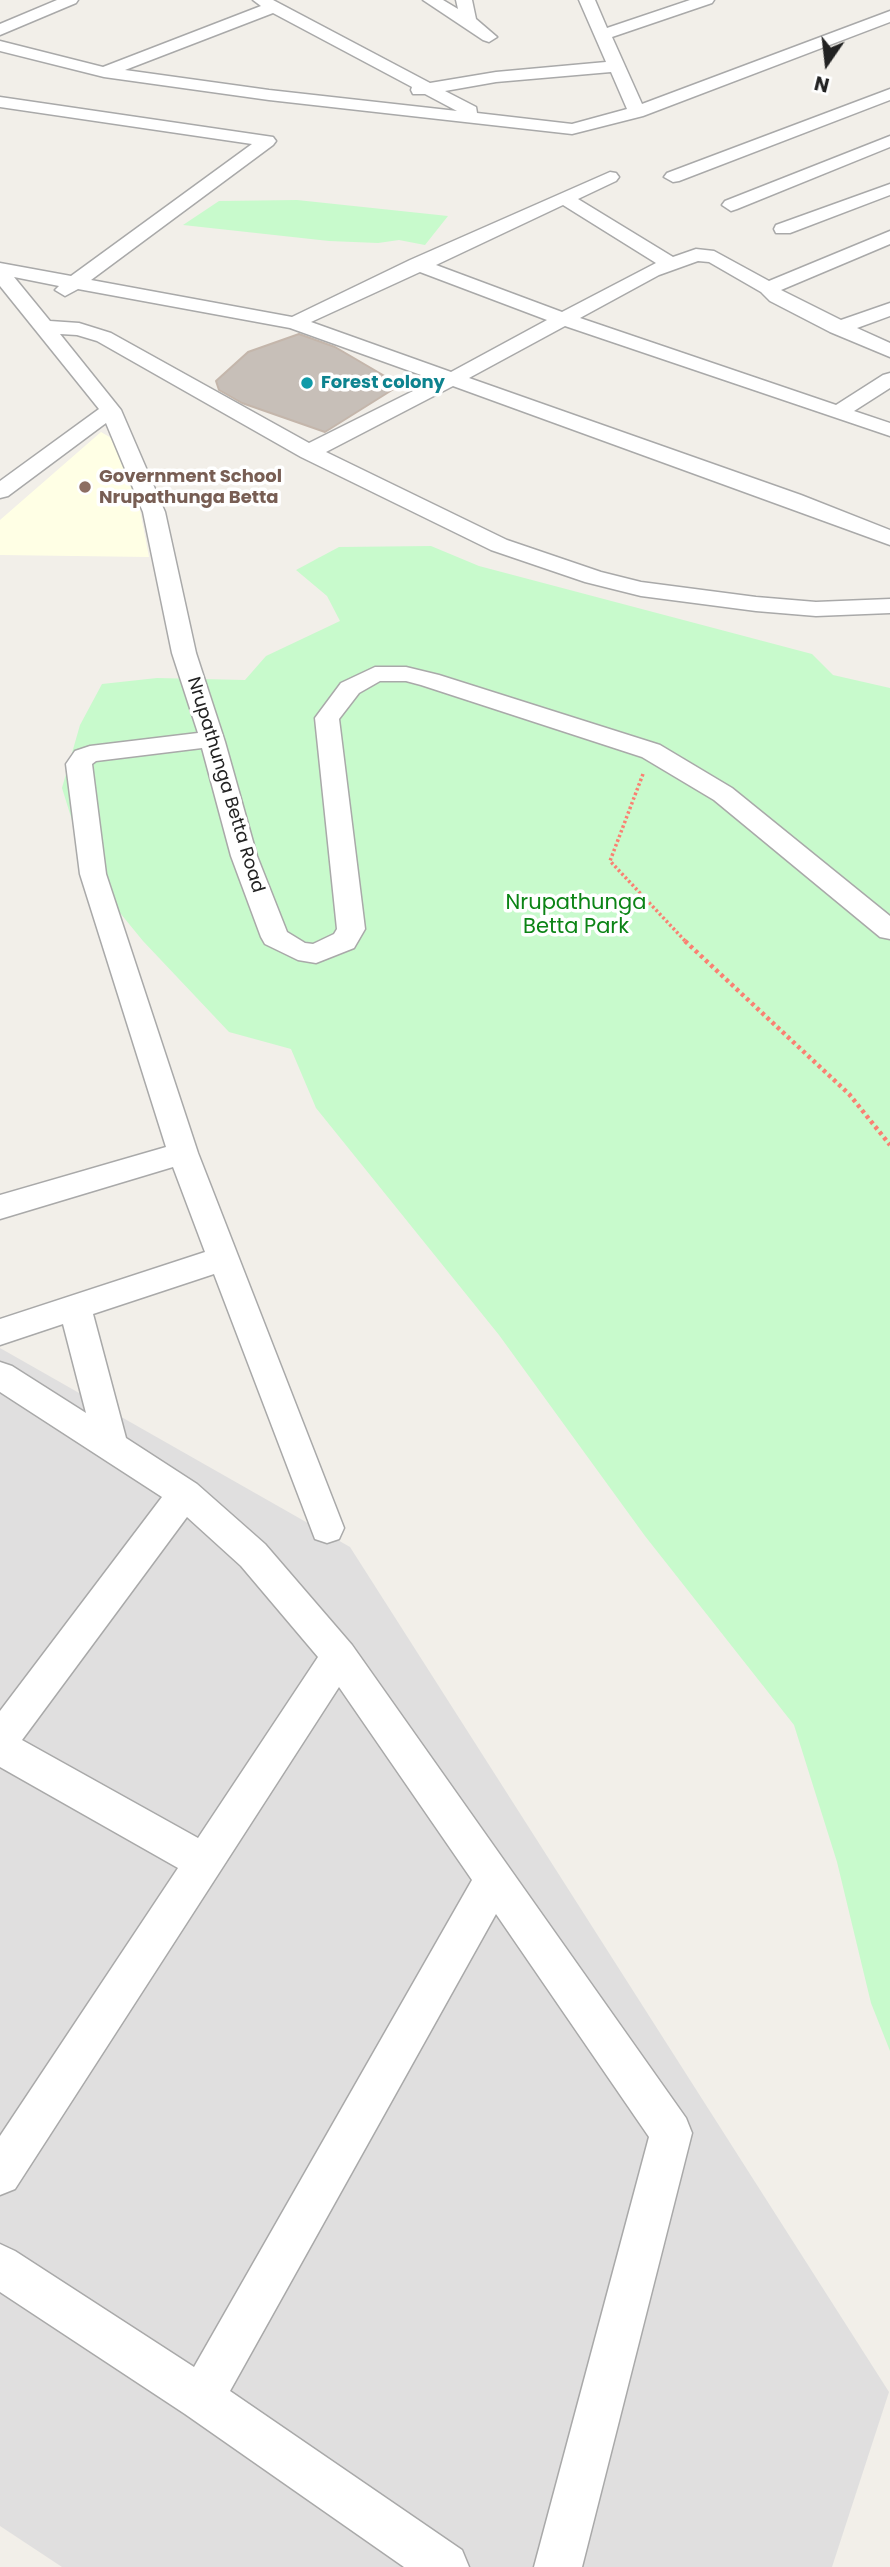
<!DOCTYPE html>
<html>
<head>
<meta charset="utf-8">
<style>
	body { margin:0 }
	#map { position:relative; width:890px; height:2567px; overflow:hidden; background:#f2efe9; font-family:Poppins,sans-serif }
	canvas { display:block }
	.north { position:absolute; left:792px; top:28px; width:70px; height:70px; -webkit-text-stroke:5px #fff; paint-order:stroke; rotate:194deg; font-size:19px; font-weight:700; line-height:28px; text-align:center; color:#222 }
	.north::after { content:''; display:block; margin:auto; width:24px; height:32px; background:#222; clip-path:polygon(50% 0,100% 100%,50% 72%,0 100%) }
</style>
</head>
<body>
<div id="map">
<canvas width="890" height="2567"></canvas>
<div class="north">N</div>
</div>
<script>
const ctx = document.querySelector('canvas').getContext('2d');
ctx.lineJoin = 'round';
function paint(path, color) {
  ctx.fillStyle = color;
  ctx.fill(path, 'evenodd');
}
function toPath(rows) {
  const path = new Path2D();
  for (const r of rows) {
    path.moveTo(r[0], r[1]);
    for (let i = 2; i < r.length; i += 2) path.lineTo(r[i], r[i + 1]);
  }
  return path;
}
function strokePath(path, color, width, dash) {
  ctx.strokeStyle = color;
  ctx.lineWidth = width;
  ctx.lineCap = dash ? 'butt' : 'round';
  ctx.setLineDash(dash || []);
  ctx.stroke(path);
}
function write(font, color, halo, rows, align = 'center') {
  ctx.font = font + ' Poppins,sans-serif';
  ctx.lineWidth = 7;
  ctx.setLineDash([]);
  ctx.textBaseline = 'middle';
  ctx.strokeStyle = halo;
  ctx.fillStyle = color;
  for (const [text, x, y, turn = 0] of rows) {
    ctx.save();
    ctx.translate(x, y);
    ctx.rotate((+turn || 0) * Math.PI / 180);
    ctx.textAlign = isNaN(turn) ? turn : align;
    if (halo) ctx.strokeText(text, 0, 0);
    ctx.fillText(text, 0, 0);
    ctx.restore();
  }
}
paint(toPath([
	[0,1348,350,1547,889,2392,832,2567,62,2567,0,2526]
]), '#e0dfdf');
paint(toPath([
	[101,432,118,442,139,505,149,557,0,555,0,520]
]), '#ffffe5');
paint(toPath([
	[297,200,448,216,425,245,399,240,378,243,329,241,183,225,219,201],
	[431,546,479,566,812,654,833,675,890,688,890,2051,871,2003,837,1862,794,1725,645,1536,499,1335,316,1108,291,1049,229,1032,143,941,89,875,62,788,80,725,102,684,157,678,245,680,266,656,340,621,327,596,296,570,339,547]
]), '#c8facc');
const building = toPath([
	[299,334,335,347,400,385,325,432,242,403,219,390,216,381,248,352,299,334]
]);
paint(building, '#c7bfb8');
strokePath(building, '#c4b6ab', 2);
const minor = toPath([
	[57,0,78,0,76,3,0,35,0,24,57,0],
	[253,0,273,0,430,83,496,72,606,62,579,0,595,0,607,28,690,0,714,0,712,3,612,37,642,104,890,11,890,22,643,116,572,134,269,100,104,77,0,51,0,41,103,67,261,6,253,0],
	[273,13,412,87,411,90,413,94,425,94,457,111,269,90,125,70,273,13],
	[611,72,627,109,572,124,477,113,476,107,445,91,496,82,611,72],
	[423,0,443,0,458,9,456,0,472,0,476,19,497,37,489,42,483,40,423,0],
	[890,89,890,100,679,181,673,182,664,177,667,173,890,89],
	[0,97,273,137,276,141,273,145,91,280,292,317,410,260,610,172,616,173,619,177,616,181,578,199,673,257,696,249,714,251,769,281,890,231,890,244,781,290,841,320,890,303,890,316,857,328,890,343,890,357,830,332,770,301,761,292,709,262,698,261,659,275,580,318,836,405,883,375,890,373,890,388,854,411,890,423,890,436,565,326,469,378,801,495,890,530,890,545,453,386,326,452,507,540,601,572,641,582,756,597,816,602,890,599,890,613,816,616,756,611,641,596,585,582,491,550,301,457,97,341,77,335,60,334,121,410,165,512,196,653,225,742,257,856,287,932,305,943,313,944,334,934,337,929,315,718,341,683,375,667,406,667,439,675,660,745,732,788,890,916,890,939,880,937,714,800,642,757,421,685,406,681,380,681,359,693,339,719,365,929,354,948,316,963,298,960,265,944,261,937,231,856,202,748,96,761,92,764,106,874,198,1153,344,1528,339,1539,327,1543,315,1539,214,1274,93,1314,126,1438,197,1484,265,1544,352,1645,686,2118,692,2133,582,2567,534,2567,649,2137,496,1914,230,2391,462,2550,469,2567,404,2567,185,2414,0,2292,0,2244,15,2251,194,2367,472,1880,339,1687,15,2189,0,2195,0,2136,178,1868,0,1767,0,1711,162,1497,0,1392,0,1362,12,1366,86,1413,63,1324,0,1345,0,1319,205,1252,173,1167,0,1219,0,1195,166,1147,80,874,66,764,75,751,90,746,198,733,172,653,143,512,106,423,8,496,0,498,0,481,99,409,0,286,0,263,71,276,252,144,0,107,0,97],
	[563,205,656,263,562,312,436,265,563,205],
	[420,272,547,320,451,372,311,322,420,272],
	[14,277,59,286,55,290,65,296,78,289,290,328,435,380,309,443,111,333,79,323,50,321,14,277],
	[187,1517,241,1566,318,1657,198,1838,22,1740,187,1517],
	[890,136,890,147,737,209,731,211,722,205,725,201,890,136],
	[890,184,890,195,790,233,776,233,774,229,776,225,890,184]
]);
strokePath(minor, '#a9a9a9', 3);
strokePath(toPath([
	[643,774,610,861,687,943]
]), '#fa8072', 3.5, [2.5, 2.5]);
strokePath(toPath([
	[685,941,849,1094,890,1145]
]), '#fa8072', 4.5, [3.5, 3.5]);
paint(minor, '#fff');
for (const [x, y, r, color] of [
	[307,383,7,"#0f9aa8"],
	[85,487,7,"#8d6e63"]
]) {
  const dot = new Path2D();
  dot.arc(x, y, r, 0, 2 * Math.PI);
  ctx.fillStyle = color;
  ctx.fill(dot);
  strokePath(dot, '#fff', 2.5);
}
write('bold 18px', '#0d838f', '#fff', [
	["Forest colony",321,383]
], 'left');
write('bold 18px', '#785e54', '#fff', [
	["Government School",99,477],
	["Nrupathunga Betta",99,498]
], 'left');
write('18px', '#222', '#fff', [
	["Nrupathunga Betta Road",225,785,73]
]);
write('21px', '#0c8416', '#fff', [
	["Nrupathunga",576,904],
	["Betta Park",576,928]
]);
</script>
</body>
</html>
